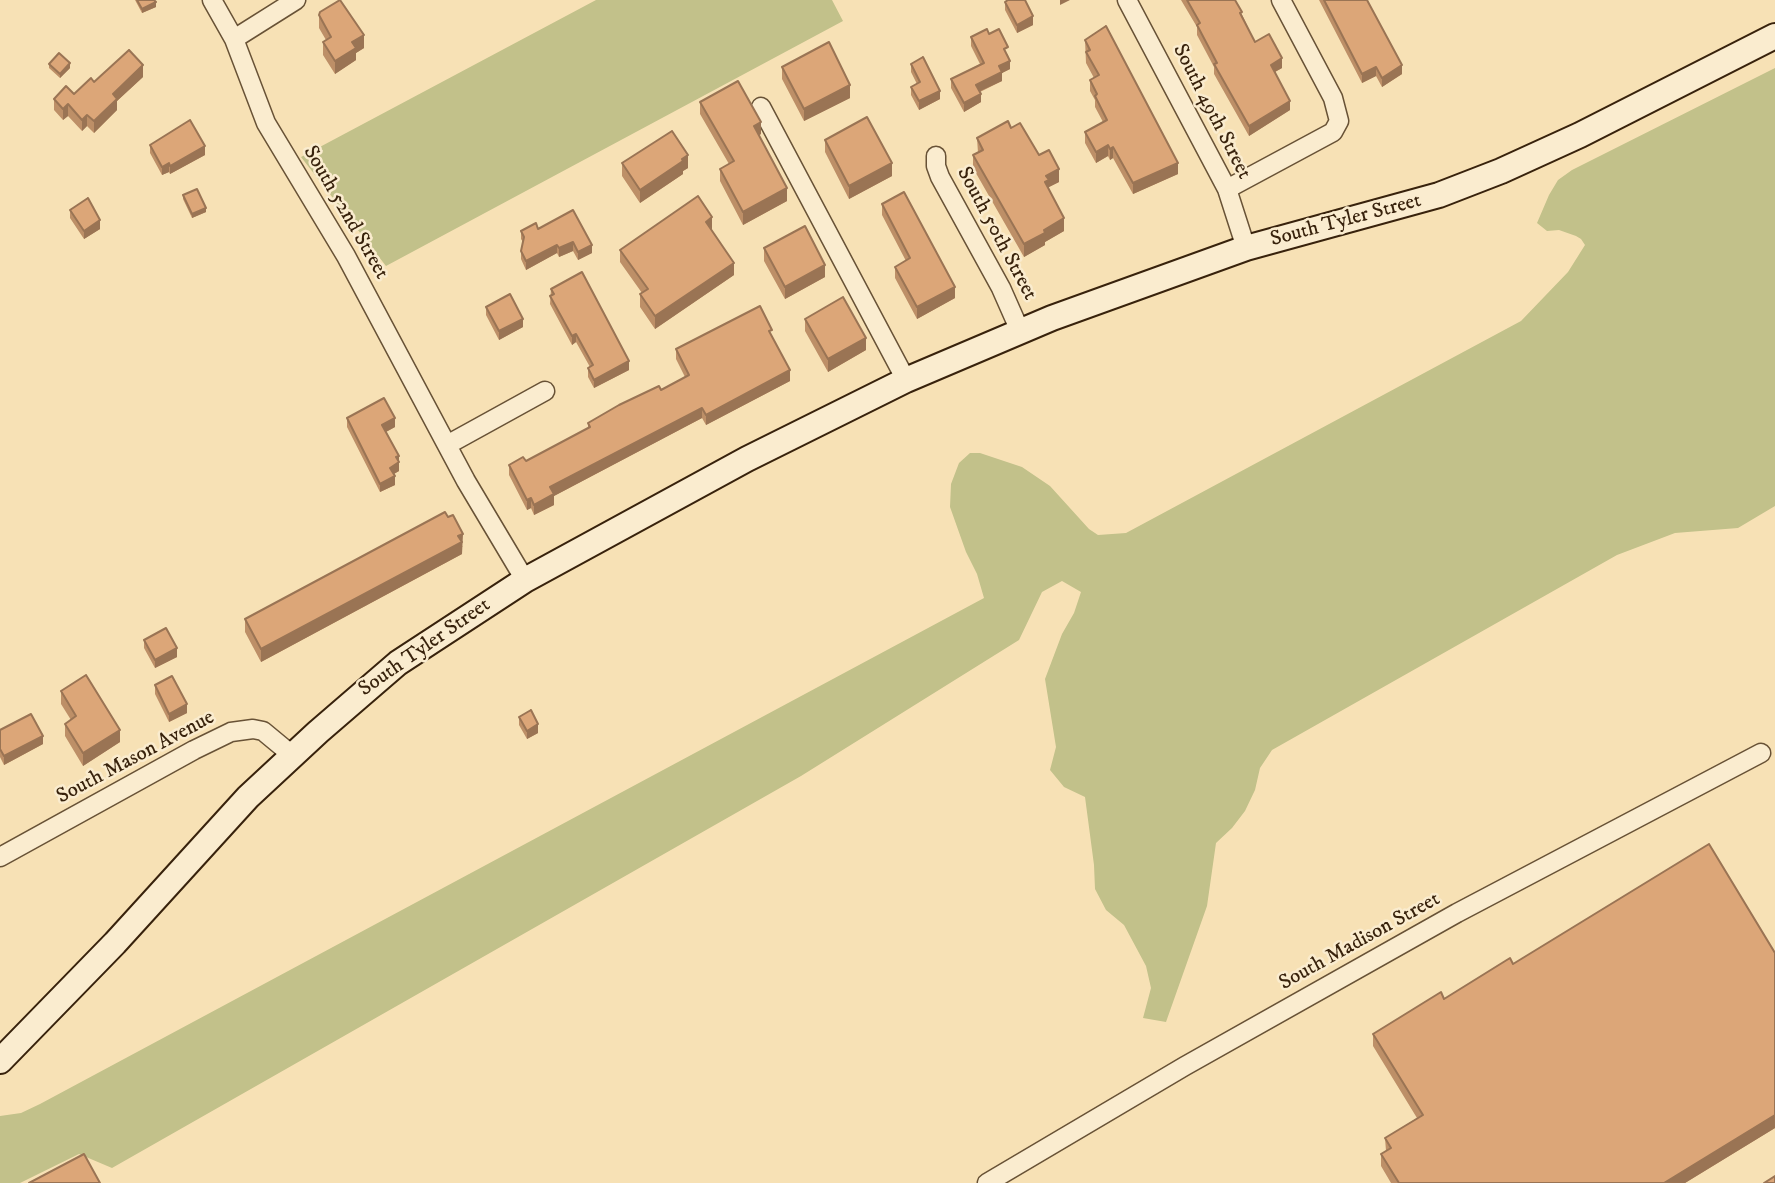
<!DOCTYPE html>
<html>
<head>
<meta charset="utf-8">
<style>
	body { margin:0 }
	canvas { display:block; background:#f7e1b5 }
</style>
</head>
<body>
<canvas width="1775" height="1183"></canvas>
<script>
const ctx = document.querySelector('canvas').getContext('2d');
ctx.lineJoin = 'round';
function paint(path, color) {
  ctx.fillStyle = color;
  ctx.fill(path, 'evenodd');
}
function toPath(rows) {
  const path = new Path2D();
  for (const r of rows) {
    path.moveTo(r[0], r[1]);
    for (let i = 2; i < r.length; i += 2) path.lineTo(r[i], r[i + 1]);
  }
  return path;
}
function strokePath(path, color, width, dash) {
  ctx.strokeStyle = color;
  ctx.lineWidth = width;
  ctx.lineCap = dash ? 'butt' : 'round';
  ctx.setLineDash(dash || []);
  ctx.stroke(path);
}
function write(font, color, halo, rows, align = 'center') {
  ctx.font = font + ' "IM FELL DW Pica",serif';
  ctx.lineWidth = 5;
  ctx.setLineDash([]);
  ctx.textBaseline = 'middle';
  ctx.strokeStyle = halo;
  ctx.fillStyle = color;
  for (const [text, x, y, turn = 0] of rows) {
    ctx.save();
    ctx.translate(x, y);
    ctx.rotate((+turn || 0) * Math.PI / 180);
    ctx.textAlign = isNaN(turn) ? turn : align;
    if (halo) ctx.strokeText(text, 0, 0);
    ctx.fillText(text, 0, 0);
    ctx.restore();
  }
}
paint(toPath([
	[596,0,832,0,843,21,386,266,301,157],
	[1775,68,1775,506,1738,528,1675,533,1617,555,1272,750,1260,768,1255,790,1245,811,1232,828,1216,843,1207,906,1166,1022,1143,1018,1151,988,1146,966,1124,925,1106,910,1095,889,1094,865,1085,797,1064,787,1050,770,1056,747,1045,679,1062,634,1074,613,1081,592,1062,581,1042,592,1019,640,801,776,112,1168,79,1154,20,1183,0,1183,0,1116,21,1113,40,1104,984,598,977,574,966,552,950,507,951,484,959,463,970,453,980,453,1022,467,1050,486,1089,529,1098,535,1126,533,1521,321,1568,272,1585,245,1581,239,1576,236,1559,230,1547,231,1537,223,1549,195,1558,180,1572,170]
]), '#c2c18a');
const minor = toPath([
	[212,0,234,39,266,123,346,256,466,481,525,580],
	[1127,0,1227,189,1246,248],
	[234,39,296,0],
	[761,107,906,380],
	[936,156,936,166,940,177,1001,288,1020,331],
	[1227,189,1333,132,1339,121,1333,98,1281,0],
	[447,445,545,391],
	[0,857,194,750,231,732,253,729,263,731,292,755],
	[987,1183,1185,1066,1457,913,1761,753]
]);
const secondary = toPath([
	[0,1061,115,943,248,797,318,732,398,663,525,580,747,459,906,380,1052,318,1246,248,1439,195,1501,171,1580,135,1775,36]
]);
strokePath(minor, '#685236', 21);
strokePath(secondary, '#38220c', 28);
strokePath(minor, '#faeccf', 18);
strokePath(secondary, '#faeccf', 24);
paint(toPath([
	[135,0,154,0,156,7,142,13],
	[1181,0,1235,0,1255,42,1282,68,1275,72,1290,110,1249,136,1214,74,1214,67,1197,35,1197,27],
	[1319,0,1367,0,1402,74,1382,87,1376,76,1362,83],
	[1005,2,1033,25,1017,33,1005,10],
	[319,15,364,48,356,53,356,60,335,74,323,55,323,42,326,40,319,28],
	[989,34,1008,55,1010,69,1002,73,1002,81,980,92,981,102,964,112,951,88,951,79,980,64,971,46,971,37],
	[1085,40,1178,174,1133,194,1113,158,1110,160,1108,156,1096,163,1085,143,1085,132,1103,122,1095,107,1095,100,1090,91,1090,80,1094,78,1086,63],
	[49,64,70,68,60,78,49,68],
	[911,64,940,99,919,110,911,95,911,87,917,84,911,72],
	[782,67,850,98,804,121,782,79],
	[143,77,117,101,117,110,94,133,87,126,82,131,68,116,63,120,54,110,54,99,74,94,94,82],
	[700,102,761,134,759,135,787,201,743,225,720,181,720,169,729,164,700,114],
	[1011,128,1039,155,1059,182,1049,187,1049,190,1064,231,1045,242,1045,245,1024,257,973,168,973,155,978,153,977,138],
	[825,140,892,176,849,199,825,152],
	[150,145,205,155,170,174,169,172,162,175,150,153],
	[622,163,688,168,683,171,683,174,640,203,622,176],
	[183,195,206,212,192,218,183,199],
	[882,204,955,298,917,319,895,278,895,267,906,261,882,215],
	[70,210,100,229,84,239,70,218],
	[573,210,592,253,578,260,573,251,559,257,557,253,526,270,521,259,521,251,523,242,521,239,521,231,538,229],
	[712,230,734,275,655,329,640,307,640,294,642,293,620,262,620,250],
	[764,248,825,277,785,299,764,261],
	[551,289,629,370,594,388,588,377,588,368,590,367,576,342,572,345,550,304],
	[486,307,523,327,499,340,486,315],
	[805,319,866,350,828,372,805,331],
	[772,337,790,381,706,425,702,418,554,496,554,505,534,515,531,508,527,510,509,475,509,465,526,461,588,428,588,423,661,390,685,377,676,359,676,349],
	[347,418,395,427,386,432,399,461,399,471,394,474,395,485,380,492,347,427],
	[463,546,462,547,462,554,261,662,245,632,245,619],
	[144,640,177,657,155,668,144,648],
	[155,685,187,713,169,722,155,694],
	[61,691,120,742,83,766,65,736,65,724,71,720,61,704],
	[519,717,538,733,527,739,519,725],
	[0,730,43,744,4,765,0,757],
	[1775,953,1775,1128,1685,1183,1391,1183,1381,1166,1381,1154,1386,1151,1385,1138,1417,1118,1373,1046,1373,1034,1513,964]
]), '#bd8f67');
paint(toPath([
	[1060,0,1070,0,1060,5],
	[156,2,156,7,142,13,142,9],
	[1033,16,1033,25,1017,33,1017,25],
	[364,35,364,48,356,53,356,60,335,74,335,61,352,42],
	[1282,58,1282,68,1271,74,1271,65],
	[1010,61,1010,69,1002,73,1002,81,976,93,976,85,999,66],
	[70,63,70,68,60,78,60,74],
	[143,65,143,77,117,101,117,110,94,133,94,121,113,94],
	[1402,65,1402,74,1382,87,1382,78],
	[1376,67,1376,76,1362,83,1362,74],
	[850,85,850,98,804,121,804,109],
	[940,91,940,99,919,110,919,101],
	[981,94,981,102,964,112,964,103],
	[1290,101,1290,110,1249,136,1249,126],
	[68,104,68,116,63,120,63,109],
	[87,115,87,126,82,131,82,120],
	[761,122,761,134,754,138,754,126],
	[1108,145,1108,156,1096,163,1096,152],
	[205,146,205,155,170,174,170,166],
	[1113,147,1113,158,1110,160,1110,149],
	[688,155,688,168,683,171,683,174,640,203,640,190],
	[169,163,169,172,162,175,162,167],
	[892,163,892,176,849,199,849,186],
	[1178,163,1178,174,1133,194,1133,183],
	[1059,169,1059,182,1049,187,1049,193,1045,182,1046,176],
	[787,188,787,201,743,225,743,212],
	[206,208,206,212,192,218,192,214],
	[712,217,712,230,706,222],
	[1064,218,1064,231,1045,242,1045,245,1024,257,1024,244,1044,230],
	[100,220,100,229,84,239,84,231],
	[573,242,573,251,559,257,559,248],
	[557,245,557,253,526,270,526,261],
	[592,245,592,253,578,260,578,252],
	[734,263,734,275,655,329,655,316],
	[825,265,825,277,785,299,785,287],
	[955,287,955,298,917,319,917,307],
	[523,319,523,327,499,340,499,331],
	[576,334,576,342,572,345,572,336],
	[866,338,866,350,828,372,828,359],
	[629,361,629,370,594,388,594,380],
	[790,370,790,381,706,425,706,415],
	[702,408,702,418,554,496,554,505,534,515,534,505,550,487],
	[395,418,395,427,382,434,382,425],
	[399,456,399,471,390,476,390,468,396,457],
	[395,476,395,485,380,492,380,484],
	[531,498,531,508,527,510,527,500],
	[463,534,462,554,261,662,261,649],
	[177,648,177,657,155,668,155,660],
	[187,704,187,713,169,722,169,714],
	[538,724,538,733,527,739,527,731],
	[120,730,120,742,83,766,83,753],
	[43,736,43,744,4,765,4,756],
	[1775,1115,1775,1128,1685,1183,1664,1183]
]), '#9a7454');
const building = toPath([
	[137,0,154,0,156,2,142,9,137,0],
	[340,0,364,35,352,42,356,48,335,61,323,42,331,37,319,15,320,12,340,0],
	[1008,0,1025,0,1033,16,1017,25,1005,2,1008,0],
	[1187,0,1235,0,1242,12,1240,13,1255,42,1269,34,1282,58,1271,65,1290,101,1249,126,1214,64,1217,63,1197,25,1200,23,1187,0],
	[1324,0,1367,0,1402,65,1382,78,1376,67,1362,74,1324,0],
	[1106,26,1178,163,1133,183,1113,147,1110,149,1108,145,1096,152,1085,132,1107,120,1095,96,1097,94,1090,80,1099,75,1086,52,1090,50,1085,40,1106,26],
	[987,29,989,34,999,29,1008,47,1004,49,1010,61,999,66,1002,72,976,85,981,94,964,103,951,79,984,63,971,37,987,29],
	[829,42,850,85,804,109,782,67,829,42],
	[129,50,143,65,113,94,117,99,94,121,87,115,82,120,68,104,63,109,54,99,66,86,74,94,91,78,94,82,129,50],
	[59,53,70,63,60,74,49,64,59,53],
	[923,57,940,91,919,101,911,87,920,82,911,64,923,57],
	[738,81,761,122,754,126,787,188,743,212,720,169,734,161,700,102,738,81],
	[867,117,892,163,849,186,825,140,867,117],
	[190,120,205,146,170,166,169,163,162,167,150,145,190,120],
	[1008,121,1011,128,1020,123,1039,155,1049,150,1059,169,1046,176,1049,180,1045,182,1064,218,1044,230,1045,233,1024,244,973,155,983,150,977,138,1008,121],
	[672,131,688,155,682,159,683,161,640,190,622,163,672,131],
	[197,189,206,208,192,214,183,195,197,189],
	[904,192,955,287,917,307,895,267,910,258,882,204,904,192],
	[698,196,712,217,706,222,734,263,655,316,640,294,648,289,620,250,698,196],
	[88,198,100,220,84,231,70,210,88,198],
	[573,210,592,245,578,252,573,242,559,248,557,245,526,261,521,251,524,237,521,231,536,223,538,229,573,210],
	[805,226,825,265,785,287,764,248,805,226],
	[582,272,629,361,594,380,588,368,593,365,576,334,572,336,550,296,554,294,551,289,582,272],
	[510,294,523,319,499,331,486,307,510,294],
	[843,297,866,338,828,359,805,319,843,297],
	[760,306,772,330,769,331,790,370,706,415,702,408,550,487,554,494,534,505,531,498,527,500,509,465,523,457,526,461,590,427,588,423,619,405,659,386,661,390,689,375,676,349,760,306],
	[384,398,395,418,382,425,399,456,396,457,399,462,390,468,395,476,380,484,347,418,384,398],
	[445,512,448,517,453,515,463,534,458,536,462,542,261,649,245,619,445,512],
	[166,628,177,648,155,660,144,640,166,628],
	[86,675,120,730,83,753,65,724,76,716,61,691,86,675],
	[172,676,187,704,169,714,155,685,172,676],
	[531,710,538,724,527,731,519,717,531,710],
	[31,714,43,736,4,756,0,749,0,730,31,714],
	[1709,844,1775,953,1775,1115,1664,1183,1399,1183,1381,1154,1391,1148,1385,1138,1423,1115,1373,1034,1441,992,1444,999,1510,958,1513,964,1709,844],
	[84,1154,100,1183,29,1183,84,1154],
	[1775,1176,1775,1183,1764,1183,1775,1176]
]);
paint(building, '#dca678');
strokePath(building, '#9a7454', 2);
write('21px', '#38220c', '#faeccf', [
	["South 49th Street",1211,112,63],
	["South 52nd Street",345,213,60],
	["South Tyler Street",1346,221,-15],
	["South 50th Street",996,234,62],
	["South Tyler Street",425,648,-35],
	["South Mason Avenue",136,758,-28],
	["South Madison Street",1360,942,-29]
]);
</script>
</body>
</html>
